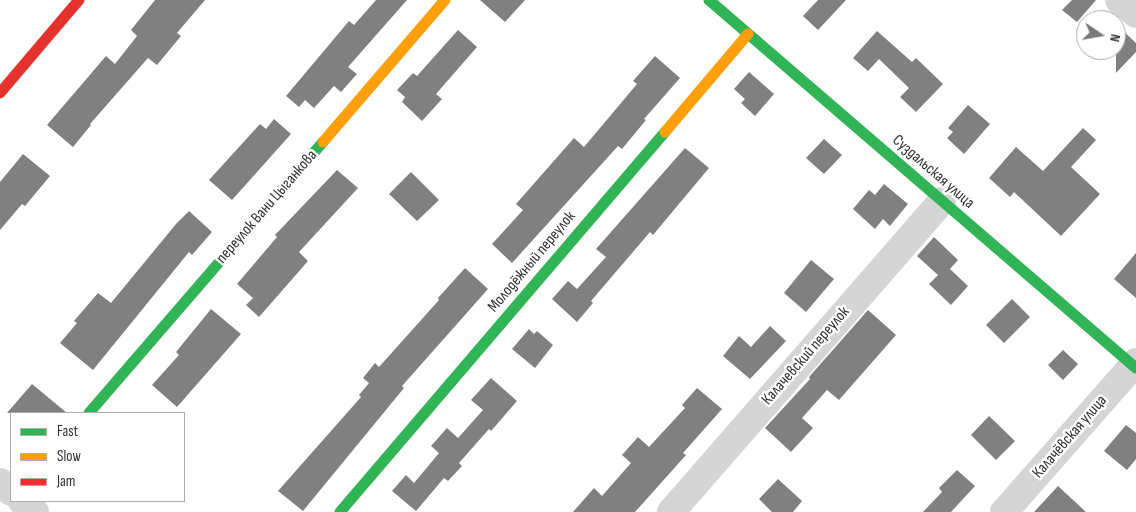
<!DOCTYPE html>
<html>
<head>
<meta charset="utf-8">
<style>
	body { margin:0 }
	#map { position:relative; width:1136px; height:512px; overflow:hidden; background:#fff; font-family:"Sofia Sans Condensed",sans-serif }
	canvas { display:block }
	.legend { position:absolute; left:10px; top:412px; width:175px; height:90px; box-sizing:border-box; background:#fff; border:1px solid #adadad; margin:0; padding:6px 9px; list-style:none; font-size:15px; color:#313131 }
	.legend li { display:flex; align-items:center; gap:10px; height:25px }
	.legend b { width:25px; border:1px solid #adadad }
	.north { position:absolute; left:1076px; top:10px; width:50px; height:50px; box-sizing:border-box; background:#fff; border:1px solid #adadad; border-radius:50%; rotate:102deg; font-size:14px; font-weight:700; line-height:20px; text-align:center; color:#313131 }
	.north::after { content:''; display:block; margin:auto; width:18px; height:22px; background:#797979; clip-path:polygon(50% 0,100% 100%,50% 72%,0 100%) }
</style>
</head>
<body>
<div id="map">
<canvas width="1136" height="512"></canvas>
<ul class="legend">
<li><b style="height:6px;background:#30b455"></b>Fast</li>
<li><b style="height:6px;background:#ff9f0a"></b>Slow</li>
<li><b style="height:6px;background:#e5322d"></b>Jam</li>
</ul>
<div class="north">N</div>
</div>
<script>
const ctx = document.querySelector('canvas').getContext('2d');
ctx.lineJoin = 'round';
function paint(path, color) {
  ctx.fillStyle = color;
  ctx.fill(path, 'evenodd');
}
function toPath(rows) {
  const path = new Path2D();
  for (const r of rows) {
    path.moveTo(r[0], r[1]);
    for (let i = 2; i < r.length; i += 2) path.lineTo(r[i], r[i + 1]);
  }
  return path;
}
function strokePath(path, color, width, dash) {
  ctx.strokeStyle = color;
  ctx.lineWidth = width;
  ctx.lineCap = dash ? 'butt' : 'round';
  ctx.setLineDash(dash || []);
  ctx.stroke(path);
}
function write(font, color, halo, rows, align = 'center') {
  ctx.font = font + ' "Sofia Sans Condensed",sans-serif';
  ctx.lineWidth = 5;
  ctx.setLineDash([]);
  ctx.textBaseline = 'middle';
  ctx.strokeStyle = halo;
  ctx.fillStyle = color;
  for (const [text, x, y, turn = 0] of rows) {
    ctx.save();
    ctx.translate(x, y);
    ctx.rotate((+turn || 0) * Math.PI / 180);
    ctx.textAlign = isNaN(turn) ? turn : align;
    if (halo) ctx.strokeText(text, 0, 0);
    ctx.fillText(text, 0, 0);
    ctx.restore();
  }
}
paint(toPath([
	[155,0,205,0,177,33,181,36,157,65,148,58,90,124,91,125,73,147,47,125,106,56,115,64,137,36,131,30],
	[376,0,407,0,348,67,357,74,341,92,334,86,314,108,305,100,299,107,286,96,349,21,354,25],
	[480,0,525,0,505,22],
	[818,0,846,0,818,30,803,16],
	[1072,0,1096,0,1077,22,1062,10],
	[1116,24,1136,43,1136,52,1116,73],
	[458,30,477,47,436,94,442,99,422,121,402,102,405,97,397,90,413,73,417,76],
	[877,31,912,62,916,58,943,84,916,112,900,97,909,88,879,59,868,71,853,58],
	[655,56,680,78,644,119,646,120,622,149,618,146,512,263,492,244,523,210,516,204,574,138,584,147,637,84,633,81],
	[749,72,774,94,755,116,741,103,745,99,734,89],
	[968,105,990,124,964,154,947,138,953,132,948,128],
	[274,119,291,134,232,200,209,180,260,124,266,129],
	[1083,128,1096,140,1071,167,1100,194,1061,236,1014,192,1010,197,989,178,1016,147,1043,171],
	[824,139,842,155,824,174,806,158],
	[685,148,709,168,653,235,650,232,591,301,593,303,577,322,552,299,568,281,577,289,606,257,596,249],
	[23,154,50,176,25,206,22,204,0,230,0,182],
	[337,170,358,188,299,252,308,261,259,317,246,305,253,298,237,284,277,237,275,235],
	[411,172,439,200,417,221,389,194],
	[884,184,908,204,890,226,883,219,875,229,853,209,869,190,875,195],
	[189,211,212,232,192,255,189,252,93,370,60,343,77,323,74,321,98,293,111,303,176,224],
	[934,237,958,260,950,269,968,286,951,305,929,284,938,275,917,256],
	[1136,253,1136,298,1114,279],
	[811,260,834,279,806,312,784,293],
	[465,268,488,289,402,386,404,388,303,511,278,491,361,397,359,395,369,383,363,378,375,363,379,367,439,300,438,298],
	[1012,299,1030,317,1004,343,986,325],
	[211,309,241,334,177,407,152,385,179,355,176,352],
	[868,310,896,335,839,400,827,390,802,418,813,428,791,452,765,428,810,379,809,377],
	[770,326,786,341,750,379,723,356,739,336,751,347],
	[529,329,534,334,537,331,553,345,535,368,512,349],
	[1063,350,1078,364,1063,380,1048,365],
	[491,378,517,401,491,431,489,429,459,463,462,466,448,481,444,478,416,511,392,491,406,475,414,483,439,453,431,446,447,428,458,438,483,410,471,400],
	[32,384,67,413,7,413],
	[697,388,722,409,683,453,686,455,635,512,573,512,594,488,602,496,631,463,622,455,638,437,649,447,685,408,682,405],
	[989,416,1015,441,996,460,971,435],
	[1126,425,1136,433,1136,459,1127,470,1104,451],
	[957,470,975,486,951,512,923,512,942,492,939,488],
	[778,479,802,501,793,512,772,512,759,499],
	[1058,486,1086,512,1034,512]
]), '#808080');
strokePath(toPath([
	[1119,0,1136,14],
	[0,482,11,492],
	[22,501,35,512],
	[671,512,942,201],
	[1004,512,1136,362]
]), '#d5d5d5', 28);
strokePath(toPath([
	[709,0,1136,368],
	[89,413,323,142],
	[340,512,665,132]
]), '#30b455', 11);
strokePath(toPath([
	[665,132,748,34],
	[323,142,445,0]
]), '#ff9f0a', 11);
strokePath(toPath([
	[0,93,79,0]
]), '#e5322d', 11);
write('16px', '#313131', '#fff', [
	["Суздальская улица",933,172,41],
	["переулок Вани Цыганкова",267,207,-49],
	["Молодёжный переулок",532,262,-50],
	["Калачевский переулок",806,356,-49],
	["Калачёвская улица",1070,437,-49]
]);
</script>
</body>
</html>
